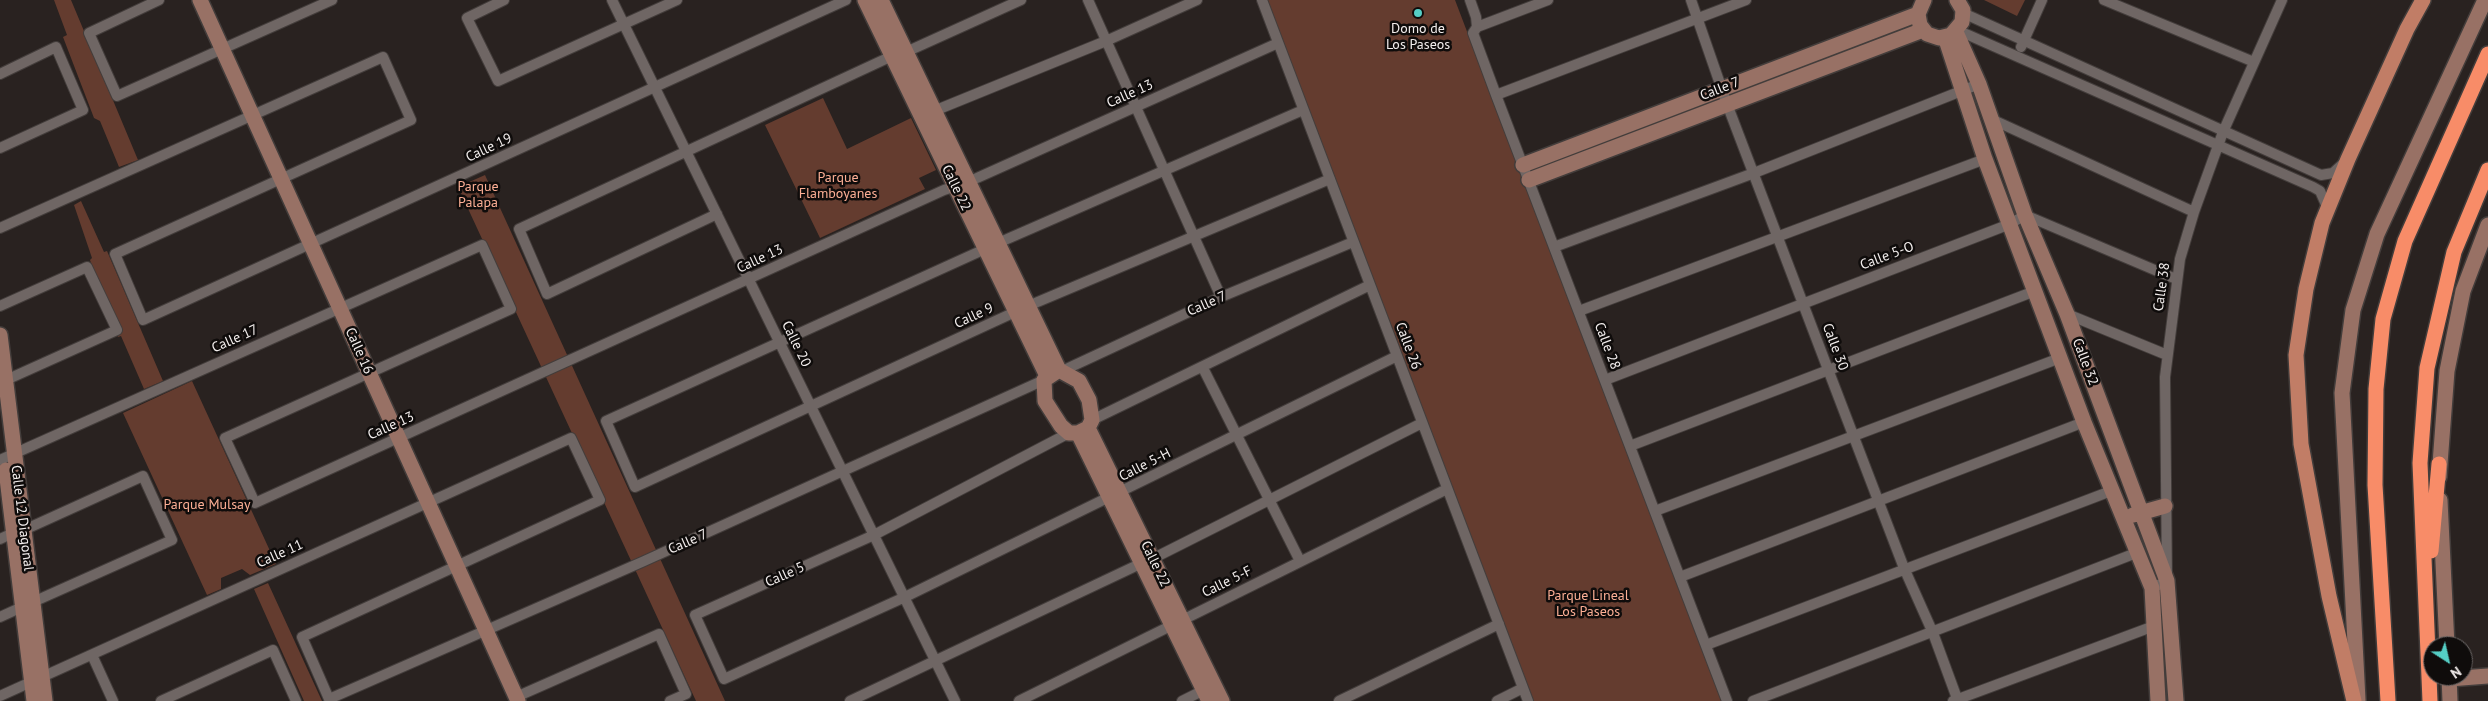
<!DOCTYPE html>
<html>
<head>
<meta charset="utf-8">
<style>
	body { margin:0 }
	#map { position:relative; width:2488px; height:701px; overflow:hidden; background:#292220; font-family:"PT Sans",sans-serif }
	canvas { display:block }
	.north { position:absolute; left:2423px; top:636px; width:50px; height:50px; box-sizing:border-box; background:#0f0c0b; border:1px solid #6a6665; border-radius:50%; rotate:145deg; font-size:14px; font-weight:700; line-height:20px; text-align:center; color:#f3eeed }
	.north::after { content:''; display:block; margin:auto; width:18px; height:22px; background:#55cec5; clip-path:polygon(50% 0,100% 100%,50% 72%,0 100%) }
</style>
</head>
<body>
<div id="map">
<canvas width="2488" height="701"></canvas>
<div class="north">N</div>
</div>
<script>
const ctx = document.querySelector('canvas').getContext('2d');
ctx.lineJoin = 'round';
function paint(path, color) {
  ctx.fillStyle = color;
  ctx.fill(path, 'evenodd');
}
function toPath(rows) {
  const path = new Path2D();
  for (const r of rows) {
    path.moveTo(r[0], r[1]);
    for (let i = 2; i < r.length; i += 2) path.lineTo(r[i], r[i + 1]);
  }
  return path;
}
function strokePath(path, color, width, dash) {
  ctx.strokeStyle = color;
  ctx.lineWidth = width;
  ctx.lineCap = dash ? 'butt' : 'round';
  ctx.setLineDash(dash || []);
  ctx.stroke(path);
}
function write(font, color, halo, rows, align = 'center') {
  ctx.font = font + ' "PT Sans",sans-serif';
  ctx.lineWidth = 5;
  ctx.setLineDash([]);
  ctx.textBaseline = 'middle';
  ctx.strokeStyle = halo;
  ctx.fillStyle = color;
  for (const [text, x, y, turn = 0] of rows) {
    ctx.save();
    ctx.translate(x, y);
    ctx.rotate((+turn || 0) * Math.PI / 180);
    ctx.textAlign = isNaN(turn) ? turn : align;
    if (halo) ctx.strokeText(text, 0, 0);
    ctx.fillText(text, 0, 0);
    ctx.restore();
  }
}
paint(toPath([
	[54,0,71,0,138,160,119,167,100,121,94,118,63,37,67,35],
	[1264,0,1455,0,1722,701,1528,701],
	[1984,0,2025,0,2017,16],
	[823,98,847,149,911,118,936,170,919,178,925,189,820,238,765,125],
	[485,175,725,701,696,701,458,187],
	[81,201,104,252,107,251,163,381,144,389,121,336,118,337,90,260,92,258,74,205],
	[192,381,276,564,250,575,242,569,221,578,221,589,207,595,123,413],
	[268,583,322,701,304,701,254,589]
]), '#643c2f');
const street = toPath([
	[159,0,89,33,117,96,332,0],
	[504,0,467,18,498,81,677,0],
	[612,0,955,701],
	[1088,0,1221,297],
	[1262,0,1528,701],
	[1470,0,1476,17,1477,27,1473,33,1496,95,1727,701],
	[1691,0,1727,104,1829,372,1904,568,1933,633,1958,701],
	[2104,0,2254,62],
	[1963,13,2321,175,2333,173,2345,162],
	[1477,27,1548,0],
	[1957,30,2313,187,2320,191,2328,209],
	[2021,47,2042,0],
	[906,52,1021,0],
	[0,74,56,47,83,110,0,148],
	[1496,95,1746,0],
	[934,111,1106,41,1197,0],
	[1991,119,2194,212],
	[717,214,547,294,519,229,892,56],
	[0,228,383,57,411,120,115,254,143,320,846,0],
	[998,243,1303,110],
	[1554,247,1754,173,1979,84],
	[985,249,606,421,635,487,1028,306,1330,179],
	[0,306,87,267,117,330,6,380],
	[1579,311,1985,159],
	[2067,314,2167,355],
	[1203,368,1300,561],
	[1062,371,1221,297,1353,242],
	[1605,380,2010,224,2025,215,2176,279],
	[1092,420,1370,285],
	[1069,433,874,535,695,615,724,679,905,597,1397,356],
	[1630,446,2035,291],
	[0,460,482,245,511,309,225,438,255,503,944,190,968,182,1278,43],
	[1655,511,2060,358],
	[24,530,143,476,172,540,33,602],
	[0,539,13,533],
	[1152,559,1422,423],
	[1680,577,2084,422],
	[2152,588,2167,581,2165,377,2180,259,2194,212,2223,132,2282,0],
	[0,617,22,607],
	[1706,645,2111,491],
	[92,655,113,701],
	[0,696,571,438,600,500,302,637,329,699,642,562,1044,380],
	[516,697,659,634,686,694,670,701],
	[161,701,273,650,296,701],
	[850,701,1142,563],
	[1019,701,1447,489],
	[1182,701,1204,690],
	[1339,701,1499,624],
	[1497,701,1523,688],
	[1753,701,2136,553],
	[1953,701,2154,626]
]);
const secondary = toPath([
	[200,0,518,701],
	[865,0,1047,376],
	[881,0,1059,370],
	[1924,0,1918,14,1920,25,1927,34,1939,38,1951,35,1962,22,1963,10,1957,0],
	[1956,32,1979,84,2025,215,2067,314,2167,581,2176,701],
	[1945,37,1985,159,2084,422,2152,588,2158,701],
	[1523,165,1918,14],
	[1529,180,1923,30],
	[0,335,45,701],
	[1059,370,1079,381,1089,400,1092,420,1088,428,1078,433,1069,433,1061,426,1045,401,1044,380,1059,370],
	[1088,428,1222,701],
	[1078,433,1209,701],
	[6,470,34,701],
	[2439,477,2447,371,2463,291,2488,225],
	[2440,500,2447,646],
	[2133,515,2165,506],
	[2449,676,2450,701],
	[2449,679,2488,676],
	[2358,700,2342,393,2353,310,2377,234,2485,0]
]);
const primary = toPath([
	[2354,701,2329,596,2301,444,2296,355,2306,289,2322,223,2348,159,2407,29,2423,0]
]);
const highway = toPath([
	[2431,551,2439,464],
	[2388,701,2375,485,2376,389,2383,319,2405,241,2488,54],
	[2430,701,2420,463,2427,368,2454,252,2488,170]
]);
strokePath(street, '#433d3b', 12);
strokePath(secondary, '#433d3b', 18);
strokePath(primary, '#433d3b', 18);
strokePath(highway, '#433d3b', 18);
strokePath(street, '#6f6664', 10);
strokePath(secondary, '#987165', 15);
strokePath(primary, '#c17d66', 15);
strokePath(highway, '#f88c68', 15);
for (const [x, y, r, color] of [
	[1418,13,5,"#55cec5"]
]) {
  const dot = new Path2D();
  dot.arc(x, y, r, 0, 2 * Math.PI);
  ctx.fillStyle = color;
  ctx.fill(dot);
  strokePath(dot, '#0f0c0b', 2);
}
write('14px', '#f3eeed', '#0f0c0b', [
	["Domo de",1418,29],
	["Los Paseos",1418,45]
]);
write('14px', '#f3eeed', '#0f0c0b', [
	["Calle 7",1720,89,-21],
	["Calle 13",1130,94,-24],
	["Calle 19",489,148,-25],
	["Calle 22",956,188,64],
	["Calle 5-O",1887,256,-21],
	["Calle 13",760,259,-25],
	["Calle 38",2162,287,-82],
	["Calle 7",1207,304,-24],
	["Calle 9",974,316,-25],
	["Calle 17",235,339,-24],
	["Calle 20",796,344,64],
	["Calle 26",1408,346,69],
	["Calle 28",1607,346,69],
	["Calle 30",1835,347,69],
	["Calle 16",359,351,66],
	["Calle 32",2085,362,69],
	["Calle 13",391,426,-24],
	["Calle 5-H",1145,465,-27],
	["Calle 12 Diagonal",22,518,83],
	["Calle 7",688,542,-24],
	["Calle 11",280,554,-24],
	["Calle 22",1155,564,64],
	["Calle 5",785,575,-24],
	["Calle 5-F",1227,582,-26]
]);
write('14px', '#fdaf95', '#0f0c0b', [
	["Parque",838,178],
	["Flamboyanes",838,194],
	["Parque",478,187],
	["Palapa",478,203],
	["Parque Mulsay",207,505],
	["Parque Lineal",1588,596],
	["Los Paseos",1588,612]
]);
</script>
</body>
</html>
